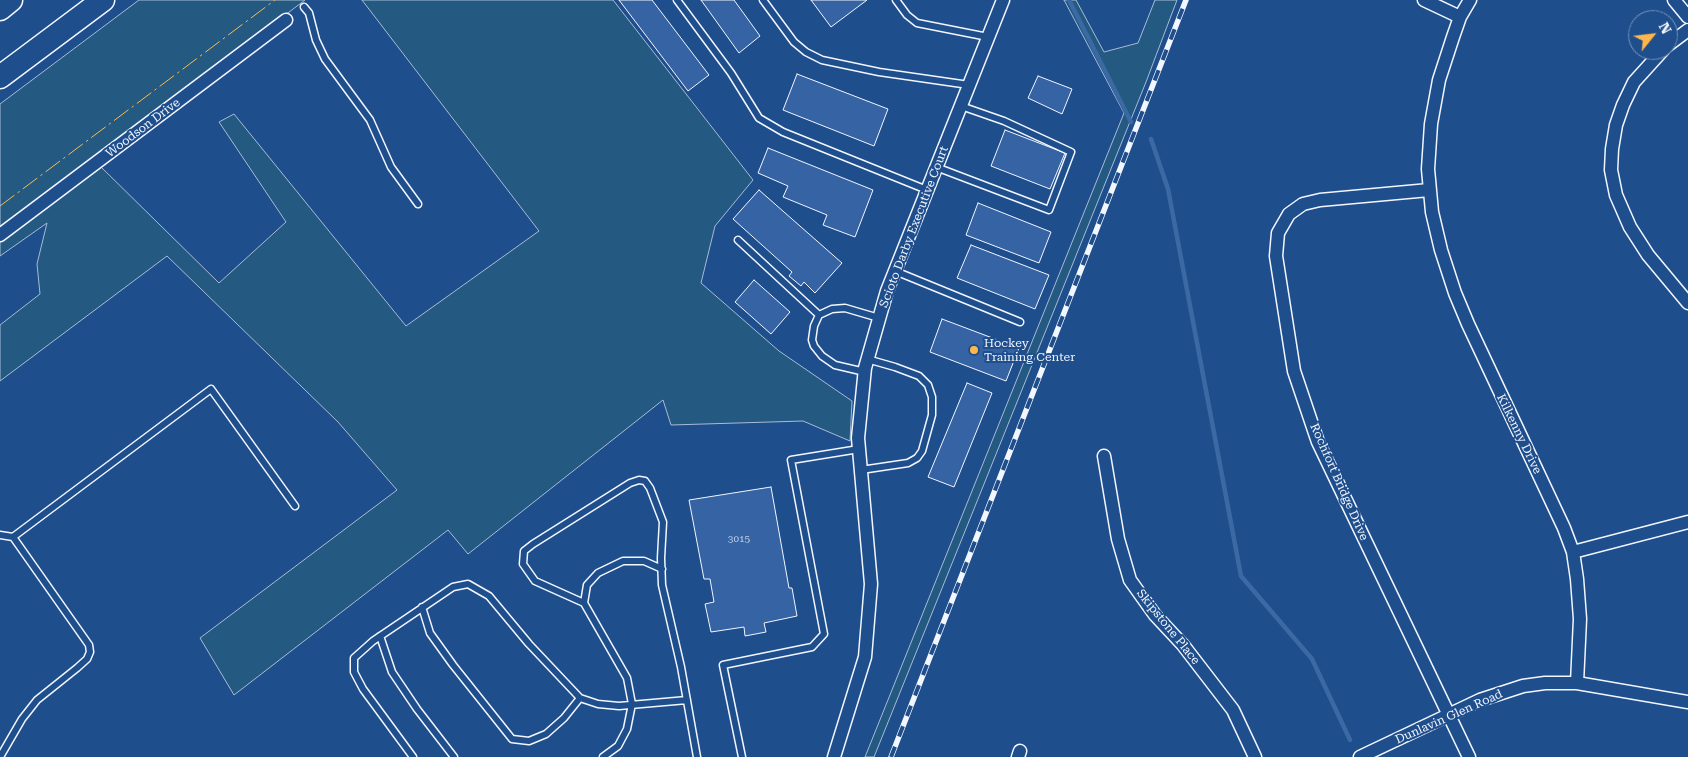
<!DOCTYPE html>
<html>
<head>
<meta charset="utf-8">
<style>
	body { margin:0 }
	#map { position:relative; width:1688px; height:757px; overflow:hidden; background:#1f4e8c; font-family:"Roboto Serif",serif }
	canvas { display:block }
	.north { position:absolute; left:1628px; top:10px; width:50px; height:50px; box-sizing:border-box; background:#1f4e8c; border:1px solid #7391ba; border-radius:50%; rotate:61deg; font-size:14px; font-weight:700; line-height:20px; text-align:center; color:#f2f6ff }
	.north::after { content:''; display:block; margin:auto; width:18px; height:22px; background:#ffb74d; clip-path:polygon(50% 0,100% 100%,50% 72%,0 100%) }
</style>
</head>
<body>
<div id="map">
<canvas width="1688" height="757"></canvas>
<div class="north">N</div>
</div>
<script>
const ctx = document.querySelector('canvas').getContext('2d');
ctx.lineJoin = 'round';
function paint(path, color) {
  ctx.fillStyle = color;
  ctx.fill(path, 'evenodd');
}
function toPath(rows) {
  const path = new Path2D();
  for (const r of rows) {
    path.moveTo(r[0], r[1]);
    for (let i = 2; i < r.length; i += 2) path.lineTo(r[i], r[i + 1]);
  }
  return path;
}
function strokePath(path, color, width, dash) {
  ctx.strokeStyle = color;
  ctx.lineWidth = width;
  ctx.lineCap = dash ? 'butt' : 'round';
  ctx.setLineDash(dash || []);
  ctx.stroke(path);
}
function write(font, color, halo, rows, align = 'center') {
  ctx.font = font + ' "Roboto Serif",serif';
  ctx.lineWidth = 4;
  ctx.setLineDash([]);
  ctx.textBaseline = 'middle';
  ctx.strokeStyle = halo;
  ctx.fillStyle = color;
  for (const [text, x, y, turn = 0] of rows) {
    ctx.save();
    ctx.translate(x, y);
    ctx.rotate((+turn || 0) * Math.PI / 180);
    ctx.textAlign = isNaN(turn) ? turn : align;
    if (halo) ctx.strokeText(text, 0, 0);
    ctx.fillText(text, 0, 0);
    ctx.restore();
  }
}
const green = toPath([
	[139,0,305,0,0,231,0,104,139,0],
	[362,0,613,0,753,180,715,226,701,283,779,351,852,401,850,441,803,421,671,425,663,400,468,554,448,530,234,695,200,638,397,490,338,422,167,256,0,381,0,325,40,294,37,264,47,223,0,256,0,240,100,166,219,283,286,222,219,122,234,114,406,326,539,231,362,0],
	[1064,0,1076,0,1104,52,1138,43,1155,0,1177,0,1146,82,874,757,865,757,1124,113,1064,0]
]);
paint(green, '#245a82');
strokePath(green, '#a8bbd7', 1);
strokePath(toPath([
	[1069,0,1131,122],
	[1151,139,1168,189,1241,576,1312,659,1350,740]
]), '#3b69a3', 4.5);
const building = toPath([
	[619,0,652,0,709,75,688,91,619,0],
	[701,0,734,0,760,36,739,53,701,0],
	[811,0,867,0,831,27,811,0],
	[797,74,888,109,874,146,783,110,797,74],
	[1038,76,1072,89,1062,114,1028,98,1038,76],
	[1005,130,1065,153,1050,189,991,166,1005,130],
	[768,148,873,190,855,237,823,225,827,215,783,197,788,186,758,173,768,148],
	[759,190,842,263,815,293,804,282,801,286,789,276,792,272,733,219,759,190],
	[978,203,1051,232,1039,263,966,235,978,203],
	[971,245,1049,275,1035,309,957,278,971,245],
	[754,280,790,312,771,334,735,302,754,280],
	[942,319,1019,348,1006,381,930,352,942,319],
	[967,383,992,393,954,487,928,477,967,383],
	[771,487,789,588,792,588,797,616,764,623,766,632,745,636,744,627,711,632,705,604,714,602,710,579,704,579,689,500,771,487]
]);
paint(building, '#3563a3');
strokePath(building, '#f2f6ff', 1);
const lane = toPath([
	[677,0,731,73,759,118,783,132,927,190],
	[763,0,794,42,806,52,822,60,879,72,969,85],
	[896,0,907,15,917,23,988,37],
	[304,7,309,13,316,40,325,59,370,120,391,167,418,204],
	[936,167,1049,210,1071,152,1004,121,961,106],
	[738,240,819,315],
	[895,271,1020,322],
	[865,372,835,365,822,356,814,346,812,340,814,326,819,315,832,309,845,308,879,318],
	[861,470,908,463,917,458,922,451,932,415,932,397,928,385,919,376,895,367,867,359],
	[0,535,13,537,89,645,90,652,87,659,77,668,37,700,22,719,0,757],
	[13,537,211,389,295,506],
	[584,603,587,585,598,573,623,561,644,561,662,569],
	[422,607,430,633,453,665,512,739,529,741,546,734,564,718,580,698],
	[380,636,392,672,417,709,454,757],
	[413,757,363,689,354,672,354,658,373,641,453,587,468,584,489,596,529,644,580,698,598,704,619,706,687,700],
	[603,757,618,746,627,729,632,704,627,678,584,603,535,581,523,564,524,551,533,544,630,483,639,480,645,481,650,488,663,522,661,558,662,585,681,667,697,757],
	[742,757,723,665,812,647,824,634,791,460,859,449]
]);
const street = toPath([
	[1424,0,1460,17],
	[1470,0,1460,17,1453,37,1439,80,1431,124,1428,169,1432,212,1441,250,1455,293,1468,324,1564,528,1573,552,1577,579,1580,619,1577,683],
	[1674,0,1688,17],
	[1668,45,1688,30],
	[1663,50,1634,82,1623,105,1616,125,1612,149,1611,170,1616,195,1630,227,1648,255,1688,303],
	[1429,190,1320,200,1303,204,1289,214,1278,233,1276,256,1294,371,1318,442,1469,757],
	[0,235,286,20],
	[1104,456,1118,539,1130,580,1155,615,1183,645,1233,710,1255,757],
	[1573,552,1688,522],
	[834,757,865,657,871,584,858,438,865,368,887,291,1003,0],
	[1018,757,1020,751],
	[1360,757,1480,700,1523,686,1545,683,1577,683,1688,702]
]);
const highway = toPath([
	[0,9,11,0],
	[0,77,103,0]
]);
strokePath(lane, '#f2f6ff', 9);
strokePath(street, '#f2f6ff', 15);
strokePath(highway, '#f2f6ff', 25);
strokePath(lane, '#1f4e8c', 6);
strokePath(street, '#1f4e8c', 12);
strokePath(highway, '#1f4e8c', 22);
const rail = toPath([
	[891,757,1186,0]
]);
strokePath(rail, '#f2f6ff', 5.5);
strokePath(rail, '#1f4e8c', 4, [11]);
strokePath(toPath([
	[0,206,275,0]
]), '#ffb74d', 1, [18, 4, 2.5, 4]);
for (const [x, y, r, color] of [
	[974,350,5,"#ffb74d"]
]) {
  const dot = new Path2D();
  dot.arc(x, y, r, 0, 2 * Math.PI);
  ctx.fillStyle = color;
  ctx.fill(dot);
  strokePath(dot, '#1f4e8c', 2);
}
write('10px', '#c3d1e8', null, [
	["3015",739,539]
]);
write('12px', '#f2f6ff', '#1f4e8c', [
	["Woodson Drive",143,128,-37],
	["Scioto Darby Executive Court",914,227,-69],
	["Kilkenny Drive",1519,434,64],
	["Rochfort Bridge Drive",1339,482,66],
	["Skipstone Place",1168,627,51],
	["Dunlavin Glen Road",1449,717,-24]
]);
write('12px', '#f2f6ff', '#1f4e8c', [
	["Hockey",984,343],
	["Training Center",984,357]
], 'left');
</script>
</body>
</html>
